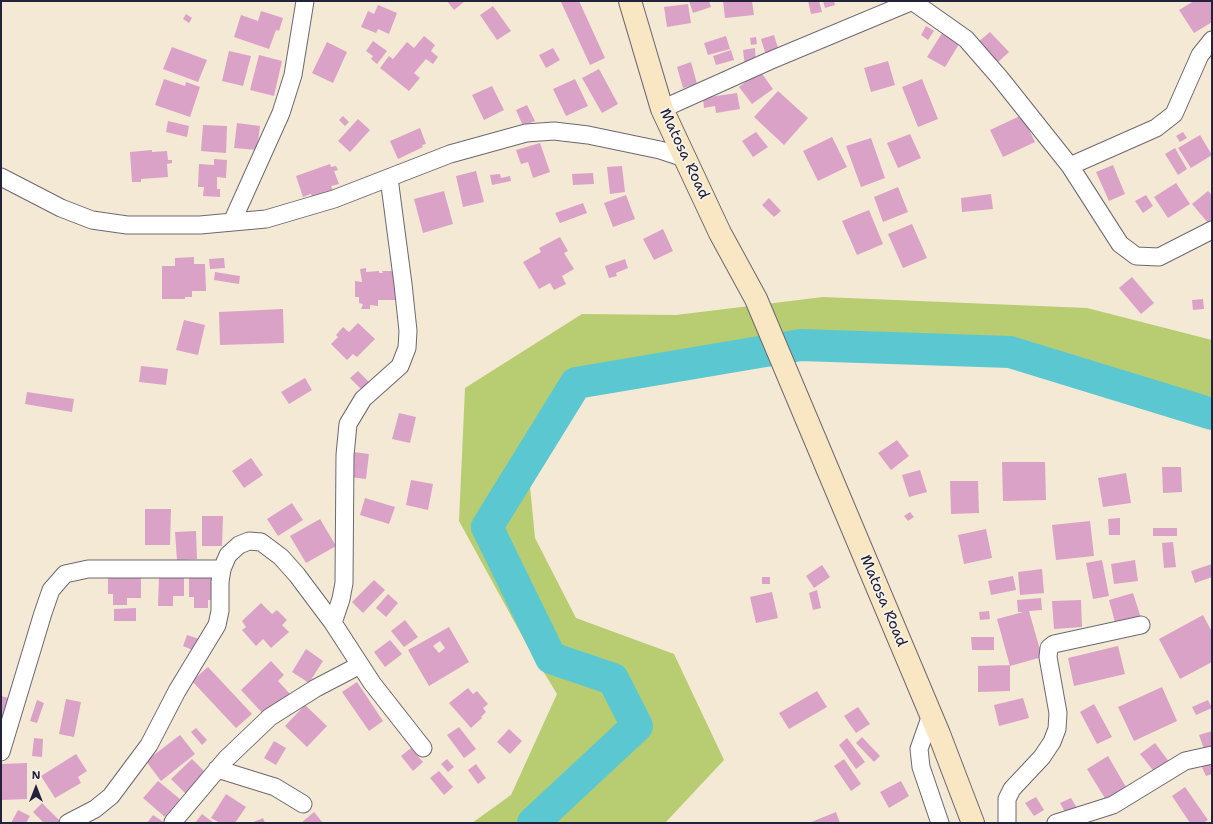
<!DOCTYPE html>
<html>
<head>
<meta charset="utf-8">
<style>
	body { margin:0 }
	#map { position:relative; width:1213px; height:824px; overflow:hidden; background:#f4e9d5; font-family:"Shantell Sans",sans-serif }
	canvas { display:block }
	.frame { position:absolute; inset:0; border:2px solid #22223b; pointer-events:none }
	.north { position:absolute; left:16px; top:768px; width:40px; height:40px; -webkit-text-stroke:3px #f7f3e8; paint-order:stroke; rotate:0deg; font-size:11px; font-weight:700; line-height:16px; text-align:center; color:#22223b }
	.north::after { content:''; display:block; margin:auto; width:14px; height:18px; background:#22223b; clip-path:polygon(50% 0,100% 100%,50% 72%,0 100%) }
</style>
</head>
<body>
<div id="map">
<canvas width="1213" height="824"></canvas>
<div class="frame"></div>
<div class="north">N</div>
</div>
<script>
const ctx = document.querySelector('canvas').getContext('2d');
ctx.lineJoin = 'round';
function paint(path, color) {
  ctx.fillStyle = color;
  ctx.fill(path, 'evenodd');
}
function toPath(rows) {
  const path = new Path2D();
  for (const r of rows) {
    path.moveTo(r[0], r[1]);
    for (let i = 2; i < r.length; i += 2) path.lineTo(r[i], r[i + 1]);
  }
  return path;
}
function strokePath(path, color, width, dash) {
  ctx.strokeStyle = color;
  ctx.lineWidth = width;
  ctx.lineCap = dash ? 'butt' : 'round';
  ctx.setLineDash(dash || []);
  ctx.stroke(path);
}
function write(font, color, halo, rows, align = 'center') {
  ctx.font = font + ' "Shantell Sans",sans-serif';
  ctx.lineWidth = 3.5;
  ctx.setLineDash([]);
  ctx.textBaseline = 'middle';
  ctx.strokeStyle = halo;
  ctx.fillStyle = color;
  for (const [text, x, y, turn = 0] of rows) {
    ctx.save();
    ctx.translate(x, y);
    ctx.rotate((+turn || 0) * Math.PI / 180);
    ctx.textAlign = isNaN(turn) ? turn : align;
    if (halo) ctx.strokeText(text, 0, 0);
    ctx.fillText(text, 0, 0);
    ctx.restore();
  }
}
paint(toPath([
	[823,297,1087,308,1212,340,1212,397,1096,388,942,352,683,358,597,372,529,476,535,538,576,618,674,654,724,760,665,823,472,823,511,795,557,694,526,643,459,521,465,388,582,314,676,315]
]), '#b8cd71');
strokePath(toPath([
	[533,823,637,726,613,679,551,658,487,527,576,383,801,345,1010,352,1212,414]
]), '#5bc8d1', 32);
paint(toPath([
	[447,1,465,1,454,10],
	[564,1,579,1,605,58,590,65,561,2],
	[689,1,709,1,711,7,693,13],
	[723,1,752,1,754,15,725,18],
	[808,1,819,1,822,12,811,14],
	[823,1,834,1,835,5,825,8],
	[1194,1,1212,1,1212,22,1194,33,1179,10],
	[688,4,691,23,667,27,664,7],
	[378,5,397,13,389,34,378,29,376,33,361,27,368,11,374,14],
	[493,6,511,31,497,40,480,15],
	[261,11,283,18,279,31,276,30,269,49,234,37,241,15,258,21],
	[186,14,192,18,189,23,183,19],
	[926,26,934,31,928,40,921,35],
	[944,30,961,41,945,67,927,57],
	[990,32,1009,52,997,63,978,42],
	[774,35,779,51,766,55,761,39],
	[424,36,435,45,431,51,438,57,433,64,426,59,414,73,420,78,409,91,380,68,389,56,393,59,407,42,414,48],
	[726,36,730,49,708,55,704,43],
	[756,37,757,44,751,45,750,38],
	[373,41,387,51,377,64,371,59,373,56,366,51],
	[327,42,347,52,333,83,312,73],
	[172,47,207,60,198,82,163,69],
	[553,48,560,60,546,68,539,55],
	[755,48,756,65,745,66,743,50],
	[731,50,734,60,716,65,713,56],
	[229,51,251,56,243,86,222,81],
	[259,55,282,61,274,96,250,90],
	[888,61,895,85,871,92,864,68],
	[691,62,697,84,683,88,677,67],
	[599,69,618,104,602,113,582,78],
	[760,71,773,89,752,104,739,87],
	[164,79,185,86,186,82,200,87,190,117,155,105],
	[575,79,588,106,566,116,553,89],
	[922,79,938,119,918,127,902,87],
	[492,86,504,110,484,120,472,95],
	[778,91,808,118,784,145,754,117],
	[737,93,740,109,716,113,715,106,704,108,703,98],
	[527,105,535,121,523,126,516,110],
	[1022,115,1035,142,1003,157,990,130],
	[343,116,349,122,345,126,339,120],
	[358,119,370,130,350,152,338,141],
	[168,121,189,126,187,137,166,132],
	[237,123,260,126,257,150,234,148],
	[203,125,227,126,226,153,201,151],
	[420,128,426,144,422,145,423,147,398,159,390,141],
	[756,132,768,147,753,157,742,141],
	[1183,132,1187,138,1180,142,1176,136],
	[910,134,921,158,898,168,887,143],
	[1200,135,1212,155,1191,168,1178,148],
	[832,137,847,167,818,181,803,151],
	[871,138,885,178,861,187,846,146],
	[540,143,550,172,533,178,528,162,521,164,516,150],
	[1175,148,1187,169,1178,175,1165,154],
	[152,150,152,152,167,151,168,160,172,160,172,163,167,164,168,177,141,179,141,182,132,182,130,152],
	[214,159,227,160,226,178,217,177,217,189,220,189,220,197,203,196,204,187,198,187,199,164,214,165],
	[330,164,331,167,336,166,338,170,334,171,339,184,331,186,333,191,313,199,311,194,303,197,296,176],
	[1113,165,1125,194,1109,201,1096,172],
	[622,166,625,192,610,194,607,167],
	[476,171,484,202,463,207,456,176],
	[593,173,594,184,573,185,572,174],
	[500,174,501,178,510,176,511,181,492,185,490,175],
	[1176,183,1190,204,1168,218,1154,197],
	[898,187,908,212,883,222,874,197],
	[444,191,453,224,423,233,414,199],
	[1208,191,1212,195,1212,222,1209,224,1192,204],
	[991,194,993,209,962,212,961,198],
	[626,195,635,219,613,227,604,203],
	[1146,195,1153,206,1143,213,1135,201],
	[769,198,781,211,774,217,762,205],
	[583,203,587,213,560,223,555,213],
	[869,210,883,244,857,255,842,221],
	[912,224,927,258,903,268,888,234],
	[663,229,673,251,654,260,643,239],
	[560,237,568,251,564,253,574,269,562,276,566,284,554,290,550,283,539,289,523,262,541,252,539,248],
	[194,257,194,264,205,264,206,291,192,291,192,297,185,297,185,299,162,299,162,266,175,266,175,258],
	[224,258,225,268,210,269,209,259],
	[625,259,628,268,616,273,617,276,609,278,605,266],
	[366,268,366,272,379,271,379,273,383,273,382,271,394,271,399,300,378,300,378,306,370,305,370,309,361,309,363,304,359,303,359,297,355,297,355,281,362,282,360,269],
	[215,272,240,276,239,284,214,280],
	[1132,277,1154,303,1141,314,1119,288],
	[1203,299,1204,309,1193,310,1192,300],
	[283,309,284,343,220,345,219,312],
	[184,320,205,325,198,355,176,350],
	[358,323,375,339,357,357,353,354,347,360,331,344,338,337,336,335,343,327,349,332],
	[141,366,168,369,166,385,139,382],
	[358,371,369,382,361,389,350,378],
	[305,378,312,390,289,404,281,392],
	[27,392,74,399,72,412,25,404],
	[399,413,416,417,410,443,392,439],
	[897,440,909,456,891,470,878,453],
	[353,452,369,454,366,479,350,477],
	[251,458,263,475,244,488,232,471],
	[1002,462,1045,462,1046,500,1003,501],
	[1162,467,1181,467,1182,492,1163,493],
	[920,470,927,492,909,497,902,475],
	[1126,473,1131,503,1103,507,1098,478],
	[411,480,433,484,428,510,406,505],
	[950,481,978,481,979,513,951,514],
	[365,498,395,507,389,524,360,515],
	[292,503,303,520,278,536,267,519],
	[145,509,171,509,170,545,145,545],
	[910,512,914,517,908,521,904,516],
	[202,516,223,516,222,546,202,546],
	[1120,518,1120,535,1109,535,1108,519],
	[320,519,336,546,306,563,290,536],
	[1090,521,1094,556,1056,560,1052,525],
	[1153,528,1177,528,1177,536,1153,536],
	[986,529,992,558,964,564,958,535],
	[196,531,197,559,177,560,175,532],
	[1173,542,1176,567,1164,568,1162,543],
	[1102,560,1109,596,1093,599,1086,563],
	[1135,560,1138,581,1114,584,1111,564],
	[1212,564,1212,577,1195,583,1191,571],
	[822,565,830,577,814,588,806,576],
	[1042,569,1044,593,1020,595,1018,572],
	[189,573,212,573,212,600,208,600,208,608,194,608,194,597,189,597],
	[159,575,184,575,184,596,173,596,173,606,158,606],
	[1013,576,1016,590,991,595,988,581],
	[108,577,141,577,141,598,127,598,127,605,113,605,113,594,108,594],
	[762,577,770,577,770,584,762,584],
	[374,580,385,590,363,613,352,602],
	[817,590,821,608,813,610,809,593],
	[772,592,778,618,756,623,750,597],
	[1133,593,1141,618,1116,626,1109,600],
	[388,594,398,603,386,617,376,608],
	[1041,598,1042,610,1029,611,1042,657,1010,666,997,619,1023,612,1018,612,1017,600],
	[1081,600,1082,627,1054,629,1052,601],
	[261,603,272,614,277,610,287,620,282,625,289,632,271,648,263,639,256,646,242,630,246,627,242,621],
	[136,608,136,621,114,621,114,609],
	[989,611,990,619,980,620,979,612],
	[1203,615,1212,632,1212,662,1180,679,1159,639],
	[405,620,418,637,404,647,391,631],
	[449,627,469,662,429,686,408,650],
	[440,641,445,648,439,653,433,646],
	[187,635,199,639,195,651,183,646],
	[971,637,994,637,994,650,972,650],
	[390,640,402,654,385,667,374,652],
	[1118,646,1125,674,1074,686,1068,658],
	[306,649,323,661,309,683,292,672],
	[271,661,284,675,278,681,290,694,266,717,241,690],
	[1010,665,1010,691,978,692,978,666],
	[208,667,252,714,236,728,192,681],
	[357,682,383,721,369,731,342,692],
	[1162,687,1177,721,1134,741,1118,707],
	[468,688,473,694,477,691,488,704,483,708,486,712,481,717,482,718,471,728,449,703],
	[817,691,827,707,789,729,779,713],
	[1,696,13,699,1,739],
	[1023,698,1029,718,999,726,994,705],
	[66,699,81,702,74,737,59,734],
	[37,700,44,703,37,723,30,721],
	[1208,700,1212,708,1196,715,1192,707],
	[1094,704,1112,737,1097,744,1080,712],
	[305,705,327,726,307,747,285,726],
	[858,707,870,724,856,733,844,716],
	[459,727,476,749,464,758,447,735],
	[196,728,207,740,202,745,191,732],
	[509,729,522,741,510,754,497,742],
	[1212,731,1212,746,1204,749,1199,735],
	[180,735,195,754,161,781,146,761],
	[862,737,880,756,874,762,856,743],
	[34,738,43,739,42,757,32,756],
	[847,738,865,762,856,769,839,745],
	[274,741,286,748,276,765,264,758],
	[1155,743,1170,763,1156,774,1140,754],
	[411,748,423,762,413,771,401,756],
	[76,754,87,771,78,777,81,783,55,798,41,776],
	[1108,756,1126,787,1106,800,1087,769],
	[192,759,209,776,188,796,171,779],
	[447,759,454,767,448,772,441,764],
	[844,759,861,784,851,791,834,766],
	[1212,761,1212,774,1206,776,1201,765],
	[27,763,27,799,1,800,1,764],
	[476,764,486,778,478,784,468,770],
	[439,771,453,787,444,795,430,778],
	[158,781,180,799,165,817,143,798],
	[901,781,909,796,889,808,880,792],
	[1185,787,1208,820,1203,823,1190,823,1172,796],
	[226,794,246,807,235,823,220,823,211,818],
	[1036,797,1044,810,1034,816,1025,803],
	[1071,798,1077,808,1066,814,1060,803],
	[42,803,60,821,58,823,44,823,33,812],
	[18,810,30,816,26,823,11,823],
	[314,812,323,823,301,823],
	[836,812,840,823,809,823],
	[202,814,214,823,195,823],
	[153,815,165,823,147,823],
	[263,818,265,823,251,823]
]), '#dba2c7');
const street = toPath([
	[912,1,966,39,1000,78,1070,166,1120,244,1136,256,1159,257,1212,230],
	[662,109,769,61,913,1],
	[1070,166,1156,128,1174,114,1200,55,1212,40],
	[1,177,61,208,92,220,127,225,200,225,266,219,334,199,450,154,526,133,554,131,588,135,660,150,687,159],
	[232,222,281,113,293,75,305,1],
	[333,623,341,599,344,583,345,455,348,424,363,399,400,366,407,348,408,331,403,284,389,178],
	[931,715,919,749,921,767,940,823],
	[1,752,43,613,51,590,65,574,88,569,222,569],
	[217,769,275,787,303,804],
	[173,822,226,759,270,717,316,688,360,665],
	[68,823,95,809,111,796,149,745,177,691,217,625,220,611,220,582,222,569,228,555,239,545,249,541,261,542,281,557,297,575,333,623,372,683,423,748],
	[1007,823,1007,799,1012,789,1042,757,1052,742,1057,729,1058,713,1048,657,1049,648,1054,644,1141,625],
	[1056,823,1113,805,1185,761,1212,755]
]);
const secondary = toPath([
	[630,1,662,109,720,233,756,299,939,734,973,823]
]);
strokePath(street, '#6c6871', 19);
strokePath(secondary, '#6c6871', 24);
strokePath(street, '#fff', 17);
strokePath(secondary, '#f9e7c3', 22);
write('15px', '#22223b', '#f7f3e8', [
	["Matosa Road",684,154,65],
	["Matosa Road",883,601,67]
]);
</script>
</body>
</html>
